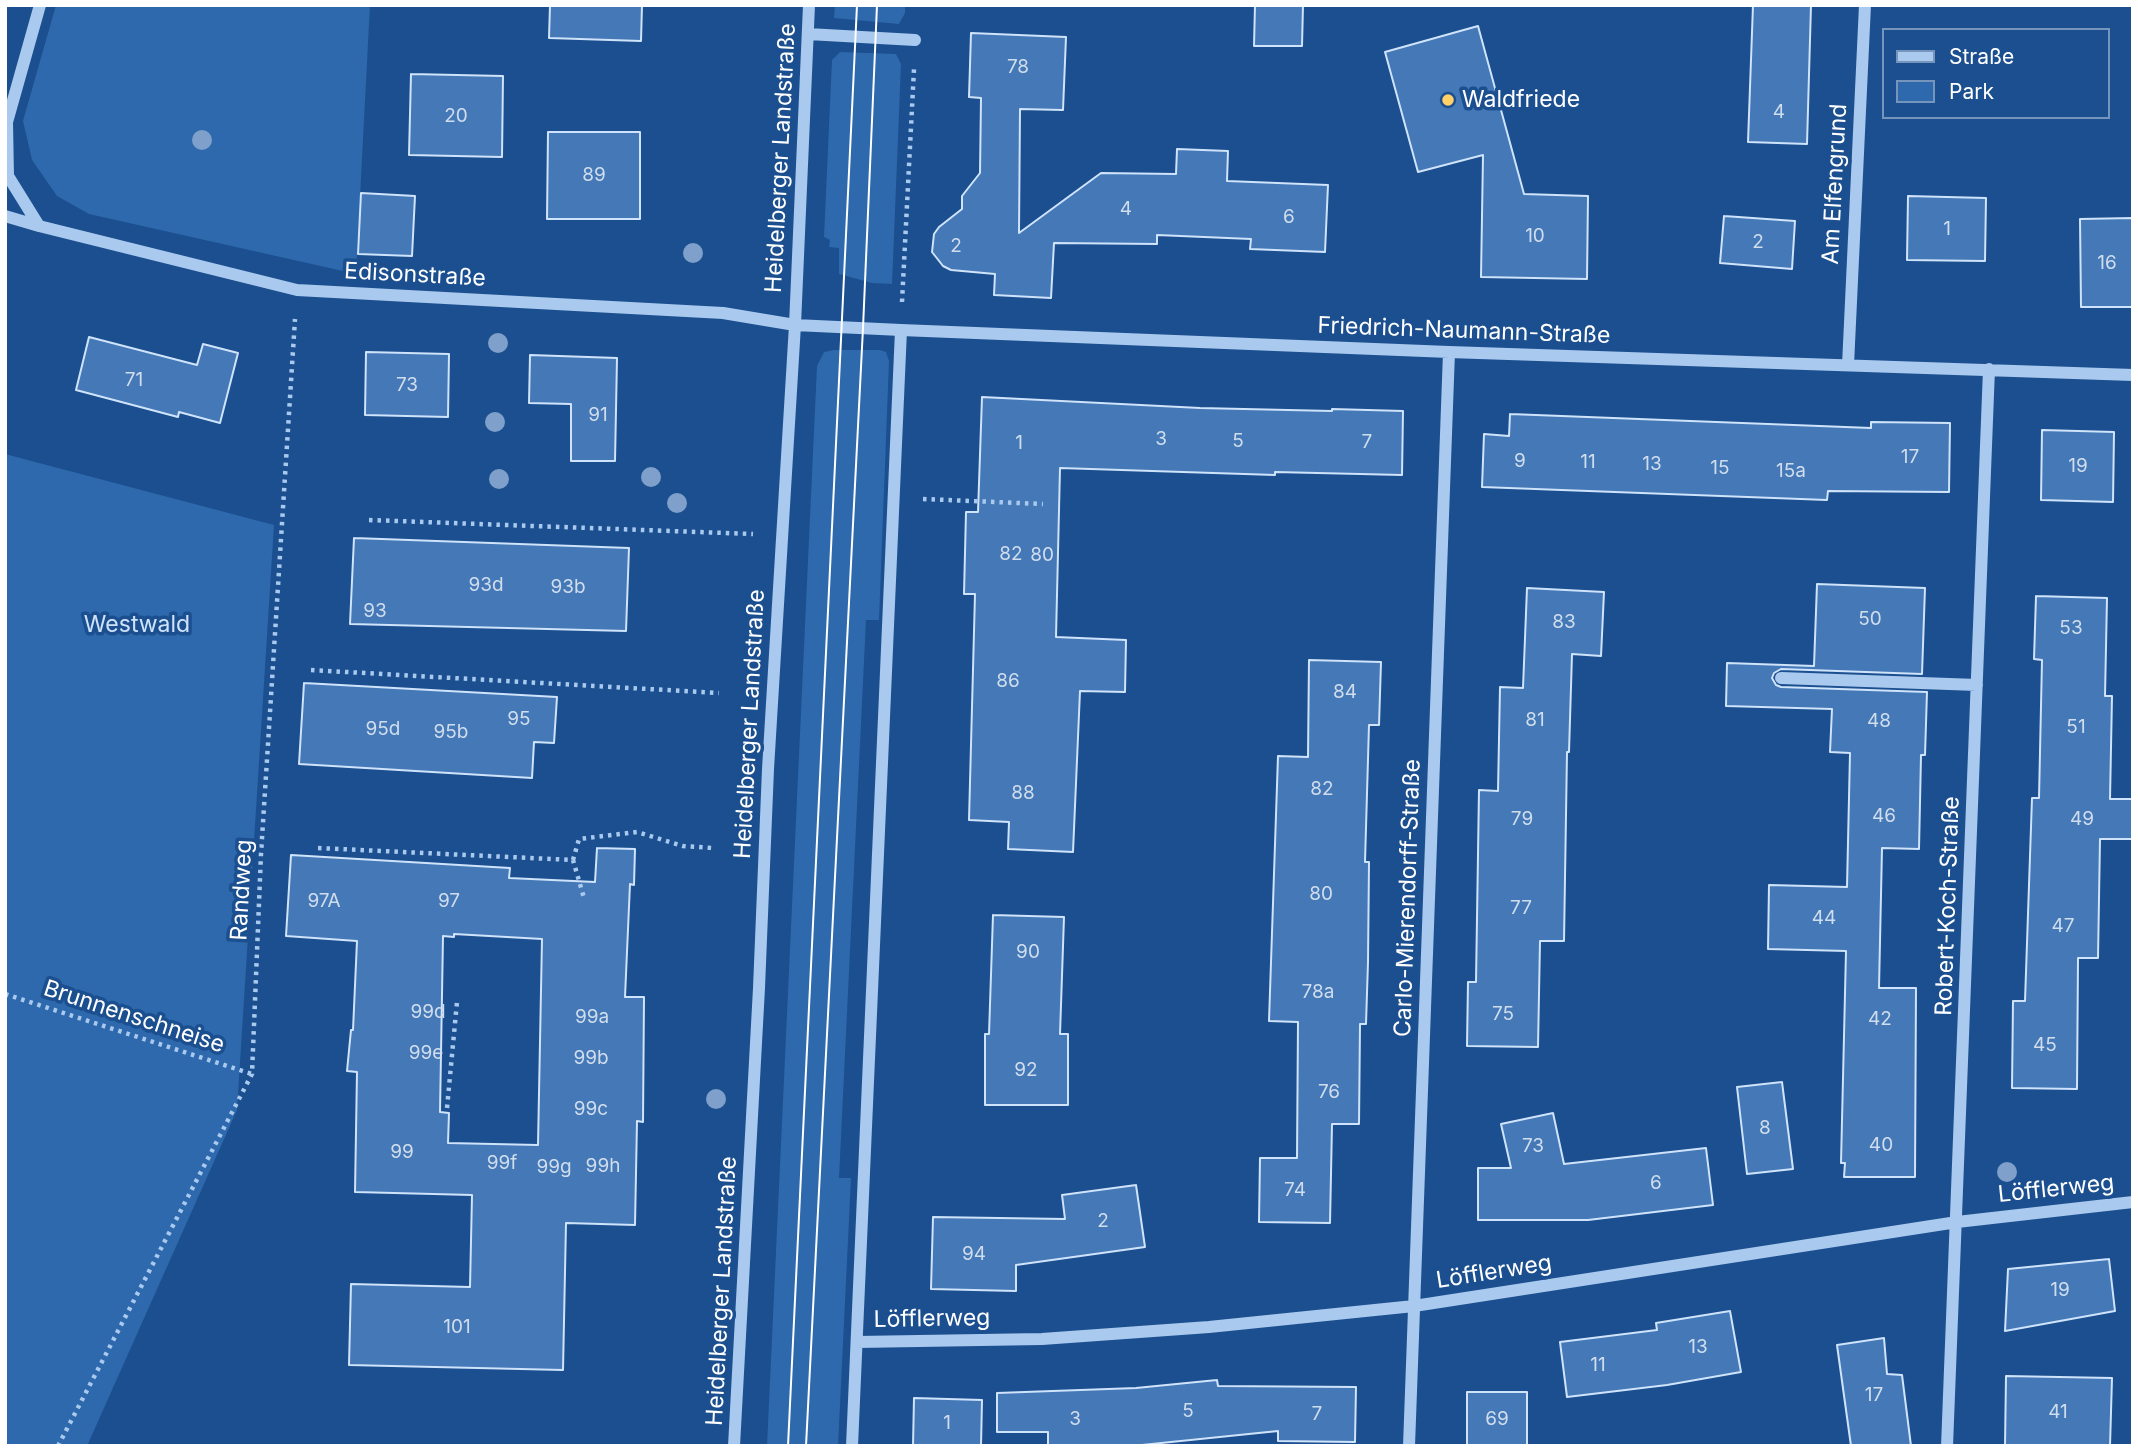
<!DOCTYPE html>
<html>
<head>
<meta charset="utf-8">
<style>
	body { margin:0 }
	#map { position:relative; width:2138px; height:1451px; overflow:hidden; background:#1b4f8f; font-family:Inter,sans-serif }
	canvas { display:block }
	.frame { position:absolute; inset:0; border:7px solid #fff; pointer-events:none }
	.legend { position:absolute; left:1882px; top:28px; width:228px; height:91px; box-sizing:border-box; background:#1b4f8f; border:2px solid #7695bc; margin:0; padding:9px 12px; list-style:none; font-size:21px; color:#fff }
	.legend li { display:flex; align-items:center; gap:14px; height:35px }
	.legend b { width:35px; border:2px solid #7695bc }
</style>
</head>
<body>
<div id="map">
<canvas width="2138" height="1451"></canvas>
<div class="frame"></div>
<ul class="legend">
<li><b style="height:9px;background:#a9c9ee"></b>Straße</li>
<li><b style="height:19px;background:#2e69ad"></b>Park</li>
</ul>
</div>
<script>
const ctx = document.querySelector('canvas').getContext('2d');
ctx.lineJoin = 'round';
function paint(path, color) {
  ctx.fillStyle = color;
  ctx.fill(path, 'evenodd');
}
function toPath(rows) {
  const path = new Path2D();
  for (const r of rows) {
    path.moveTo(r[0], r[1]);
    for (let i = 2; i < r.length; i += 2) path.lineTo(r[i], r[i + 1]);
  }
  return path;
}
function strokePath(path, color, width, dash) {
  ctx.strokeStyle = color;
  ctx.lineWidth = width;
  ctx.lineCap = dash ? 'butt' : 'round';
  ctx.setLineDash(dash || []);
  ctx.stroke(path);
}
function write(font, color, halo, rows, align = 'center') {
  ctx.font = font + ' Inter,sans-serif';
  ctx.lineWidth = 7;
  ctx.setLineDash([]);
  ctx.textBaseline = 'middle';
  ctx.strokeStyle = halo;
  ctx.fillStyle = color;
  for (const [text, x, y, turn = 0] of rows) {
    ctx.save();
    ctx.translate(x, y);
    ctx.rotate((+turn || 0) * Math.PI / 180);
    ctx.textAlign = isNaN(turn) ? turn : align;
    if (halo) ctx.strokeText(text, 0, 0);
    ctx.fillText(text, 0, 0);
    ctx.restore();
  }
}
paint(toPath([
	[56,5,370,5,356,274,89,214,57,196,32,160,23,121],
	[835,5,905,5,905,13,899,24,834,18],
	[840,52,896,54,901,64,892,284,872,283,839,274,839,248,829,247,830,240,824,237,832,60],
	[834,350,880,350,886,352,889,361,879,620,866,620,839,1178,851,1178,838,1446,767,1446,817,366,824,352],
	[5,454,274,525,237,1110,87,1446,5,1446]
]), '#2e69ad');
const building = toPath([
	[550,5,642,5,641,41,549,38,550,5],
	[1255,5,1303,5,1302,46,1254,46,1255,5],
	[1753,5,1811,5,1807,144,1748,142,1753,5],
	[1478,26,1524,194,1588,196,1587,279,1481,277,1483,155,1418,172,1385,52,1478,26],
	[971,33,1066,37,1063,110,1020,109,1019,233,1101,173,1176,174,1177,149,1228,151,1227,181,1328,185,1325,252,1250,249,1251,239,1157,235,1157,244,1054,243,1051,298,994,295,995,274,951,270,943,266,932,252,934,234,939,227,962,209,962,196,980,173,981,98,969,97,971,33],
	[411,74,503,76,502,157,409,155,411,74],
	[548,132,640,132,640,219,547,219,548,132],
	[361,193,415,196,412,256,358,254,361,193],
	[1908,196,1986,198,1985,261,1907,260,1908,196],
	[1724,216,1795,221,1792,269,1720,263,1724,216],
	[2133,218,2133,307,2081,307,2080,219,2133,218],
	[89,337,197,365,203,344,238,353,220,423,179,412,178,417,76,390,89,337],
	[366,352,449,354,448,417,365,415,366,352],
	[530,355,617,358,615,461,571,461,571,404,529,403,530,355],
	[982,397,1200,408,1332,411,1332,409,1403,411,1402,475,1275,472,1275,475,1060,468,1056,637,1126,640,1125,692,1080,691,1073,852,1008,849,1009,822,969,820,975,594,964,594,966,512,978,512,982,397],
	[1510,414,1871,428,1871,422,1950,423,1949,492,1828,491,1827,500,1482,487,1484,434,1509,436,1510,414],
	[2042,430,2114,432,2113,502,2041,500,2042,430],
	[354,538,629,548,626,631,350,624,354,538],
	[1817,584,1925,588,1922,674,1781,669,1774,673,1772,678,1776,685,1781,687,1927,692,1925,755,1921,755,1919,849,1882,848,1879,988,1916,988,1915,1177,1844,1177,1845,1163,1841,1163,1846,951,1768,949,1769,885,1847,887,1850,753,1830,752,1832,709,1726,706,1727,663,1814,666,1817,584],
	[1527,588,1604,592,1601,656,1572,654,1569,752,1567,752,1564,941,1540,941,1538,1047,1467,1046,1468,982,1476,982,1479,790,1498,791,1500,687,1523,688,1527,588],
	[2036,596,2107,598,2105,696,2112,696,2110,799,2133,799,2133,839,2100,839,2098,958,2078,958,2077,1089,2012,1088,2013,1001,2025,1001,2032,798,2039,798,2042,660,2034,659,2036,596],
	[1309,660,1381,662,1379,725,1369,725,1365,862,1369,862,1368,962,1366,1024,1360,1024,1359,1124,1332,1124,1330,1223,1259,1222,1260,1158,1297,1158,1298,1022,1269,1021,1278,756,1308,757,1309,660],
	[304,683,557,697,554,743,534,742,532,778,299,764,304,683],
	[597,848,635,849,634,885,630,884,625,997,644,997,643,1122,637,1121,635,1225,566,1223,563,1370,349,1365,351,1284,470,1287,472,1195,355,1192,357,1072,347,1071,351,1030,353,1030,357,941,286,936,291,855,510,868,509,878,595,882,597,848],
	[454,934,542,939,538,1145,448,1143,449,1113,440,1112,443,936,454,937,454,934],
	[993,915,1064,917,1060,1034,1068,1034,1068,1105,985,1105,985,1034,989,1034,993,915],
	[1782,1082,1793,1169,1747,1174,1737,1087,1782,1082],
	[1553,1113,1564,1164,1706,1148,1713,1205,1588,1220,1478,1220,1478,1168,1511,1168,1501,1124,1553,1113],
	[1136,1185,1145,1247,1016,1265,1016,1291,931,1289,933,1217,1065,1219,1062,1195,1136,1185],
	[2109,1259,2115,1311,2005,1331,2008,1269,2109,1259],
	[1730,1311,1741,1372,1667,1385,1567,1397,1560,1342,1657,1330,1656,1323,1730,1311],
	[1884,1338,1887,1374,1902,1375,1911,1446,1851,1446,1837,1345,1884,1338],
	[2006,1376,2112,1378,2110,1446,2005,1446,2006,1376],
	[1217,1380,1218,1386,1356,1387,1355,1442,1278,1441,1278,1431,1132,1446,1048,1446,1048,1432,997,1432,997,1393,1136,1388,1217,1380],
	[1467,1392,1527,1392,1527,1446,1467,1446,1467,1392],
	[914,1398,982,1400,981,1446,913,1446,914,1398]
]);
paint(building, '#4478b7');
strokePath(building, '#cfe3fa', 2);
strokePath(toPath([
	[902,302,914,69],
	[923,499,1043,504],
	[369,520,753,534],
	[311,670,719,693],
	[318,848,573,860,584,898],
	[573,860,579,839,637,832,683,846,713,848],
	[5,994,252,1074],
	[447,1108,457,1002],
	[58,1446,252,1074,261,854,295,319]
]), '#a9c9ee', 4.5, [3.5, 5]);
strokePath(toPath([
	[40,5,7,122,8,176,39,226,297,290,723,313,795,325,901,330,1449,352,2133,375],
	[808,34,915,40],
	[5,216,39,226],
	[1848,365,1865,5],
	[1781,678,1977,685],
	[857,1342,1042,1339,1209,1327,1414,1306,1957,1222,2133,1202],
	[734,1446,759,988,768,769,795,325,809,5],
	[852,1446,901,330],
	[1409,1446,1449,352],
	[1947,1446,1989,369]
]), '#a9c9ee', 12);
strokePath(toPath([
	[788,1446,857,5],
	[806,1446,863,328,877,5]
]), '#fff', 2);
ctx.fillStyle = '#7ea0ca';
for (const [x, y] of [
	[202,140],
	[693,253],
	[498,343],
	[495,422],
	[651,477],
	[499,479],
	[677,503],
	[716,1099],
	[2007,1172]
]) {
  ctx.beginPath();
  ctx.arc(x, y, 10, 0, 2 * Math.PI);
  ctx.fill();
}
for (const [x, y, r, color] of [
	[1448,100,7,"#ffd166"]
]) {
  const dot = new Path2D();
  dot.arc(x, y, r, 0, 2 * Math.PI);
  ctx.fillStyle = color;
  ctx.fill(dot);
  strokePath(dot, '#1b4f8f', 2.5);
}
write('19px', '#d0dded', null, [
	["78",1018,67],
	["4",1779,112],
	["20",456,116],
	["89",594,175],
	["4",1126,209],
	["6",1289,217],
	["1",1947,229],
	["10",1535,236],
	["2",1758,242],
	["2",956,246],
	["16",2107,263],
	["71",134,380],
	["73",407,385],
	["91",598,415],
	["3",1161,439],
	["5",1238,441],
	["7",1367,442],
	["1",1019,443],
	["17",1910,457],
	["9",1520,461],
	["11",1588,462],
	["13",1652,464],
	["19",2078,466],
	["15",1720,468],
	["15a",1791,471],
	["82",1011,554],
	["80",1042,555],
	["93d",486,585],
	["93b",568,587],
	["93",375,611],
	["50",1870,619],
	["83",1564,622],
	["53",2071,628],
	["86",1008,681],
	["84",1345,692],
	["95",519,719],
	["81",1535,720],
	["48",1879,721],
	["51",2076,727],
	["95d",383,729],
	["95b",451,732],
	["82",1322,789],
	["88",1023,793],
	["46",1884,816],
	["79",1522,819],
	["49",2082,819],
	["80",1321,894],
	["97A",324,901],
	["97",449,901],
	["77",1521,908],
	["44",1824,918],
	["47",2063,926],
	["90",1028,952],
	["78a",1318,992],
	["99d",428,1012],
	["75",1503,1014],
	["99a",592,1017],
	["42",1880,1019],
	["45",2045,1045],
	["99e",426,1053],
	["99b",591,1058],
	["92",1026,1070],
	["76",1329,1092],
	["99c",591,1109],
	["8",1765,1128],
	["40",1881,1145],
	["73",1533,1146],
	["99",402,1152],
	["99f",502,1163],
	["99h",603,1166],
	["99g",554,1167],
	["6",1656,1183],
	["74",1295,1190],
	["2",1103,1221],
	["94",974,1254],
	["19",2060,1290],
	["101",457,1327],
	["13",1698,1347],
	["11",1598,1365],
	["17",1874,1395],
	["5",1188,1411],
	["41",2058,1412],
	["7",1317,1414],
	["3",1075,1419],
	["69",1497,1419],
	["1",947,1423]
]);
write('23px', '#fff', '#1b4f8f', [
	["Waldfriede",1462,100]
], 'left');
write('23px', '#fff', '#1b4f8f', [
	["Heidelberger Landstraße",781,158,-87],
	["Am Elfengrund",1835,184,-87],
	["Edisonstraße",415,275,3],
	["Friedrich-Naumann-Straße",1464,331,2],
	["Heidelberger Landstraße",750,724,-87],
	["Randweg",242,890,-87],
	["Carlo-Mierendorff-Straße",1408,898,-88],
	["Robert-Koch-Straße",1948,906,-88],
	["Brunnenschneise",134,1017,18],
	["Löfflerweg",2056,1189,-6],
	["Löfflerweg",1494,1272,-9],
	["Heidelberger Landstraße",722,1291,-87],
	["Löfflerweg",932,1319,-1]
]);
write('23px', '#cfe3fa', '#1b4f8f', [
	["Westwald",137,625]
]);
</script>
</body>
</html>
